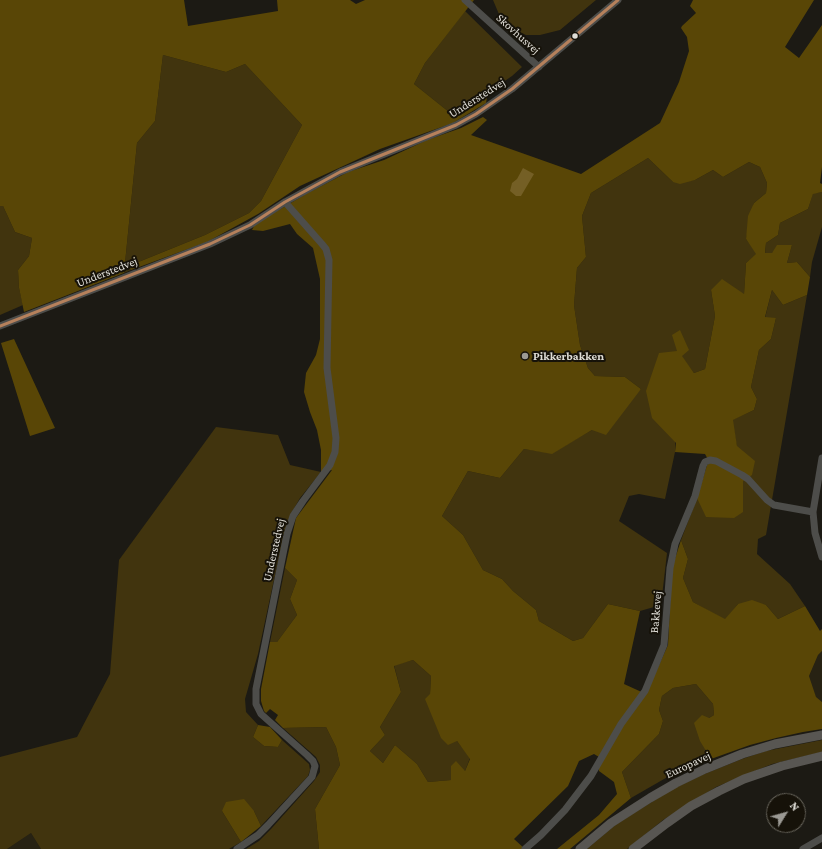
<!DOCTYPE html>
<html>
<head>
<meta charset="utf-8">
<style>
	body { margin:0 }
	#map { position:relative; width:822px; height:849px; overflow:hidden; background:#1c1a14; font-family:"Crimson Pro",serif }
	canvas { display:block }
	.north { position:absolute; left:766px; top:793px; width:40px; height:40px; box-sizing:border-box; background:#161209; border:1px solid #67645b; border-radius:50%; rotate:53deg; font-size:11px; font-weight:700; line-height:16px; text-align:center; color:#e0ded7 }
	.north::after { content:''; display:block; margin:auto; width:14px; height:18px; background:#9b9993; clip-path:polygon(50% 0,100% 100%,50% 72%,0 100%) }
</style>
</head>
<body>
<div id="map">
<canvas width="822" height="849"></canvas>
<div class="north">N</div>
</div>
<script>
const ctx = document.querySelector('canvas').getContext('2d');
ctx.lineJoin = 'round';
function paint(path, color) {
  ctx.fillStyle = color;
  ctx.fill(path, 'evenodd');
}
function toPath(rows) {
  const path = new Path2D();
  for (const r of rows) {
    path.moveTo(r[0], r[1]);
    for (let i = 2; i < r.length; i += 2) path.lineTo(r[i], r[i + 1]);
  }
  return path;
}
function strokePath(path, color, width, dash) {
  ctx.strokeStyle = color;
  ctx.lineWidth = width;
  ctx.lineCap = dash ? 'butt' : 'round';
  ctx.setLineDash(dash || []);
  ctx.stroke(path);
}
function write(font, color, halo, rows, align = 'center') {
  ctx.font = font + ' "Crimson Pro",serif';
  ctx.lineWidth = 4;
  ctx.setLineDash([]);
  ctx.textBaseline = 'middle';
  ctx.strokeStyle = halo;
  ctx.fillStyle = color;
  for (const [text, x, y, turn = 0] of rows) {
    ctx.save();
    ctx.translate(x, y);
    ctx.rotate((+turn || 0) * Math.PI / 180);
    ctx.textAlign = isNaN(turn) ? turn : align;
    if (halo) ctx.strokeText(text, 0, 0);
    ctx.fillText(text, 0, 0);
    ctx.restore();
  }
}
paint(toPath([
	[822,651,822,702,816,698,809,676,818,655],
	[31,833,41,849,7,849]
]), '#272213');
paint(toPath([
	[493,0,596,0,560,30,540,35,526,35,508,26,501,19],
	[465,11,522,67,512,76,480,98,449,112,414,84,425,63],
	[163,55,226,72,245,64,302,125,261,201,249,213,205,235,131,265,131,270,124,273,137,143,155,121],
	[648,158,673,182,695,180,713,170,723,177,749,162,760,167,767,183,766,193,754,203,746,239,757,254,746,263,744,295,711,290,715,316,705,369,694,373,677,351,675,452,665,499,639,494,629,496,619,521,667,553,661,605,640,611,608,604,583,638,573,641,539,621,536,610,513,591,502,579,483,570,463,535,442,516,468,471,500,478,524,449,552,453,592,430,641,389,625,377,595,376,588,368,580,345,574,305,577,268,586,257,582,216,591,193],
	[822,192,822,227,812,262,810,277,797,262,787,263,792,245,772,253,765,254,766,243,778,235,780,223,808,209,813,193],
	[0,206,3,206,15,232,32,238,29,256,18,270,19,288,23,305,0,315],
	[772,290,783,305,807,295,766,535,758,539,757,554,790,584,805,606,778,619,766,605,738,604,725,620,693,602,683,578,688,559,681,540,697,498,743,512,743,481,732,420,754,410,757,399,751,387,759,350,771,339,776,318,765,318],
	[216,427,278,435,290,465,321,472,300,498,291,514,284,533,258,654,245,699,246,712,258,725,253,737,264,746,278,747,282,740,309,764,310,770,308,776,261,826,254,811,222,811,241,842,229,849,41,849,31,833,7,849,0,849,0,757,77,737,110,674,119,560],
	[285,568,297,580,290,599,297,615,277,642,270,642],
	[413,660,431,676,430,694,457,741,470,758,465,771,451,766,451,780,428,782,417,764,395,745,383,763,370,751,385,735,380,727,401,692,394,665],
	[696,684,713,704,714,715,709,718,705,751,711,759,671,775,631,798,622,772,659,734,663,721,659,710,662,696,673,688],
	[326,727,336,747,340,765,315,809,319,849,246,849,259,841,271,829,314,781,320,772,320,765,316,757,283,728],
	[822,740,822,752,772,764,716,787,663,820,627,849,587,849,614,826,634,813,673,789,702,775,742,759,766,751]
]), '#41340e');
paint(toPath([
	[0,0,184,0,188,26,278,11,277,0,350,0,356,4,365,0,474,0,425,63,414,84,449,112,480,98,487,97,486,103,453,123,380,149,300,186,258,214,207,242,131,270,131,265,205,235,249,213,261,201,302,125,245,64,226,72,163,55,155,121,137,143,124,273,24,312,19,288,18,270,29,256,32,238,15,232,3,206,0,206],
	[693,0,814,0,785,47,799,58,822,25,822,167,820,183,822,184,822,192,813,194,808,209,780,223,778,235,766,243,765,253,772,253,777,245,792,245,787,263,797,262,810,277,807,295,783,305,772,290,765,317,776,318,771,339,759,350,751,387,757,399,754,410,733,420,737,446,755,461,752,475,743,481,743,512,734,518,706,517,697,498,707,465,710,463,705,454,675,452,676,443,652,418,646,391,659,353,677,351,672,335,680,330,689,350,682,356,694,373,705,369,715,316,711,290,722,279,744,294,746,263,756,254,746,239,748,216,754,203,766,193,767,183,760,167,749,162,723,177,713,170,695,180,680,184,673,182,648,158,591,193,582,216,586,257,577,268,574,305,580,345,588,368,595,376,625,377,641,389,606,435,592,430,552,454,524,449,500,478,468,471,442,516,463,535,483,570,502,579,513,591,536,610,539,621,573,641,583,638,608,604,640,611,624,684,646,694,668,645,672,568,681,540,688,559,683,578,693,602,725,619,738,604,752,600,766,605,778,619,805,606,820,631,822,629,822,651,818,655,809,676,816,697,822,702,822,729,803,732,776,738,750,745,711,759,700,741,694,723,702,715,709,718,714,715,713,704,696,684,673,688,662,696,659,710,663,721,659,734,622,772,631,798,570,849,557,849,599,815,617,794,614,782,599,771,599,757,594,754,579,761,568,786,514,839,525,849,319,849,315,809,340,765,336,747,326,727,283,728,275,720,278,715,270,709,266,713,264,711,261,701,261,689,270,642,277,642,297,615,290,599,297,580,285,568,296,518,332,470,321,472,321,450,317,430,310,412,304,392,306,373,316,355,320,339,320,279,313,248,297,234,290,224,263,231,252,230,255,224,306,194,348,172,384,160,427,140,461,128,483,117,487,120,471,135,581,174,660,123,679,82,689,51,687,37,681,28,682,26,696,13,690,6],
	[413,660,431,676,430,694,425,699,441,738,448,745,457,741,470,759,465,771,456,761,451,766,451,780,428,782,417,764,395,745,383,763,370,751,385,735,380,727,401,692,394,666],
	[14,339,55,428,30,436,1,343],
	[258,725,270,727,282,740,278,747,264,746,253,737],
	[244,799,254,811,261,826,241,842,222,811,226,802]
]), '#594606');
paint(toPath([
	[523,168,534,174,521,196,516,196,510,191,512,183,517,179]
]), '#745f25');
strokePath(toPath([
	[465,0,539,67],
	[0,326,210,244,250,225,285,202,340,172,456,125,476,114,512,89,618,0],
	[822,458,813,512,815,533,822,557],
	[237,849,258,835,268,825,312,777,315,766,313,761,307,755,261,714,256,704,256,689,287,534,293,516,303,501,330,465,335,452,336,438,327,368,329,260,326,249,322,244,285,202],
	[525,849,541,835,565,810,591,776,621,724,645,691,664,645,670,568,675,544,695,496,703,466,705,462,710,460,716,461,742,475,748,479,767,500,774,505,813,512],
	[803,849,822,838]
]), '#4d4d4a', 7);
strokePath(toPath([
	[580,849,611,823,650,798,676,783,705,769,742,754,775,744,822,735],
	[633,849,667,823,691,806,719,791,744,779,782,766,822,756]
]), '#585652', 9);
strokePath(toPath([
	[0,326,210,244,250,225,285,202,340,172,456,125,476,114,512,89,618,0]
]), '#b6815c', 3);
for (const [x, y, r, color] of [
	[575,36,3.5,"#e0ded7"],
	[525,356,4,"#9b9993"]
]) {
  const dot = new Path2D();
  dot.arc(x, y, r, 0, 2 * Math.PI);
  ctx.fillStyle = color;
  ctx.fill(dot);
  strokePath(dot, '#161209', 1.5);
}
write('12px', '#e0ded7', '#161209', [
	["Skovhusvej",518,34,42],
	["Understedvej",477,98,-32],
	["Understedvej",107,272,-21],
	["Understedvej",274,550,-77],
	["Bakkevej",656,612,-85],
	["Europavej",688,765,-25]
]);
write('bold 12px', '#e0ded7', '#161209', [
	["Pikkerbakken",533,356]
], 'left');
</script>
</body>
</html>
